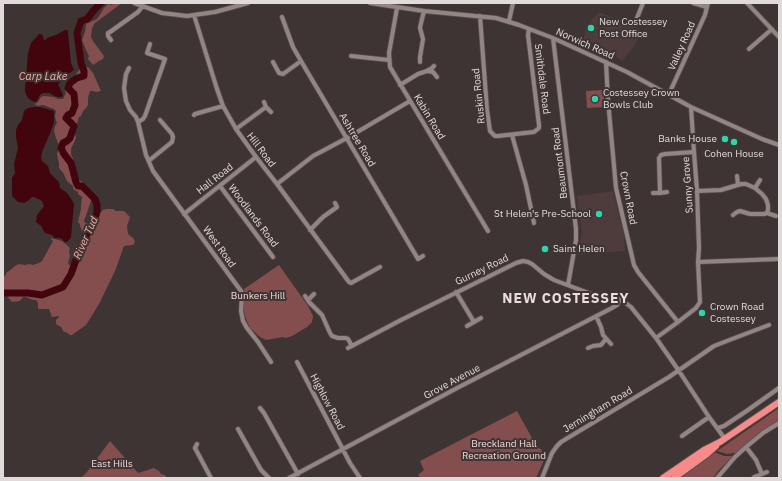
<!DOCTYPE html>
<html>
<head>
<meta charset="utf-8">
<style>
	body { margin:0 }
	#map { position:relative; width:782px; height:481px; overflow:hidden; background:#3f3434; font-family:"IBM Plex Sans",sans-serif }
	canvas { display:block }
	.frame { position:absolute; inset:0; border:4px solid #e1dada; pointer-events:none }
</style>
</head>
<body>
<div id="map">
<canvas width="782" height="481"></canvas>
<div class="frame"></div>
</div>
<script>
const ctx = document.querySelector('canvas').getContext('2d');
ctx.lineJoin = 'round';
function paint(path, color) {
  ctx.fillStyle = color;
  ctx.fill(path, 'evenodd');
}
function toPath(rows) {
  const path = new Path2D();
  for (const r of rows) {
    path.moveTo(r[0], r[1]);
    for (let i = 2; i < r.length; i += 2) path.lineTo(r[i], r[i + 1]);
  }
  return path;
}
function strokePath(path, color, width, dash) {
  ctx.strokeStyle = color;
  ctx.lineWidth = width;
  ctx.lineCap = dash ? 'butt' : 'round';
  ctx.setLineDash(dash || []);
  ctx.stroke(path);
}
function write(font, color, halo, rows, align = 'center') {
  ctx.font = font + ' "IBM Plex Sans",sans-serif';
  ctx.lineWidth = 4;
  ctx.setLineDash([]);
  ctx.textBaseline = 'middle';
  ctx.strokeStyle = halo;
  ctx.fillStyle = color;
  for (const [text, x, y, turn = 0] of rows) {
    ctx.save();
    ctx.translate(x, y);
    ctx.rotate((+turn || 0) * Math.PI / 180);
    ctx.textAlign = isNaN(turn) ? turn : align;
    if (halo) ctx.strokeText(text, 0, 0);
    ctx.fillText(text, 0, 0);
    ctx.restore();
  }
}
paint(toPath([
	[599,12,635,27,643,32,632,49,622,61,607,49,599,45,590,42,583,41,587,25],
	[613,191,624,236,625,251,577,255,582,233,577,196]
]), '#4e3b3b');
paint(toPath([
	[114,3,122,3,95,23,92,28,91,37,93,41,104,56,103,59,99,61,93,65,88,59,89,56,86,50,82,40,85,32,86,24,97,19,104,8,108,4,112,5],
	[88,67,93,73,101,91,96,92,93,91,90,91,88,98,88,105,86,108,83,111,81,116,79,117,76,127,75,134,76,138,71,149,71,155,73,158,73,162,71,170,72,174,88,187,91,201,84,221,85,223,90,224,103,210,107,209,113,209,116,211,124,211,130,217,127,226,128,234,134,239,135,242,133,245,124,246,115,271,99,304,86,325,72,335,70,335,66,332,64,332,61,327,56,324,56,320,59,317,59,316,52,317,49,309,39,309,38,308,38,303,36,300,33,300,26,297,23,297,20,301,12,302,3,291,3,277,5,276,7,272,9,271,15,266,19,264,25,265,30,264,33,265,39,263,42,261,53,241,51,239,51,238,62,241,70,248,69,251,70,256,68,263,69,265,79,263,81,259,81,254,83,249,84,244,90,239,91,238,89,236,83,233,80,226,80,224,78,222,81,209,81,206,82,197,78,194,78,192,73,189,73,186,67,181,65,177,64,174,59,168,59,164,57,154,58,151,59,145,56,138,54,131,55,126,57,123,55,117,56,111,54,109,43,105,38,106,34,104,37,103,41,97,44,96,54,97,58,99,63,99,66,93,65,92,66,85,70,82,80,69],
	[603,90,605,107,587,108,586,91],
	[279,265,308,306,313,316,312,322,307,327,292,336,286,338,283,337,266,340,260,337,250,328,246,319,243,308,244,289],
	[779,408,779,420,758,434,736,453,734,453,727,454,717,451],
	[517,411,537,447,542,450,541,453,543,455,543,457,545,458,536,478,421,478,418,475,424,470,420,461],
	[110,441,138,473,154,468,159,471,161,474,165,475,167,478,81,478,87,472],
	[714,452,724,456,733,456,718,471,713,478,681,478]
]), '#854e4e');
paint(toPath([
	[65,30,68,30,68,32,71,63,74,70,68,74,63,74,61,76,62,80,61,82,58,84,63,95,62,97,58,97,54,96,50,93,43,93,40,95,37,101,35,102,32,101,28,98,25,92,25,89,28,53,31,43,39,34,41,34,43,36,44,40,45,40,49,37,56,35],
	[34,107,40,107,54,111,54,122,51,131,42,152,41,158,42,161,48,166,50,173,59,182,60,188,67,193,72,200,74,204,71,237,70,239,67,242,64,242,63,240,60,238,55,238,52,235,45,233,41,226,36,222,37,215,44,206,42,201,34,197,32,197,28,201,24,203,18,202,12,196,12,178,15,173,14,164,18,148,16,137,16,130,18,125,22,120,24,111,28,108]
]), '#43050d');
strokePath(toPath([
	[3,293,28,293,42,295,63,287,71,274,76,260,81,249,86,235,90,231,93,224,97,212,97,205,95,199,82,186,78,186,76,182,71,163,64,154,61,148,63,143,67,141,70,138,74,126,66,118,68,115,72,113,75,105,74,94,68,88,70,83,77,78,84,76,84,71,81,63,77,33,81,21,87,19,94,10,101,3]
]), '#43050d', 7);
const minor = toPath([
	[134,3,162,13,187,16,215,12,248,3],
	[370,3,424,11,496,18,519,25,553,38,627,72,691,107,762,139,779,145],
	[693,3,707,7],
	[747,3,779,37],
	[397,8,389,53,390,67,488,231],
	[194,15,217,89,223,106,236,129,256,157,277,184,349,282,351,283,380,267],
	[480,16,487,110,490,131,495,136,498,136,534,132,539,128,539,125,528,35,529,29],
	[282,17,293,47,301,61,418,259,423,256],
	[637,18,643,3],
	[509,21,513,3],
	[553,38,576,229,576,240,568,285],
	[111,40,108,36,108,33,110,32,138,12,142,7],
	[749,49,772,29],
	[351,56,389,60],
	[273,62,279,73,283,74,301,61],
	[420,62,420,57,423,39,420,28,421,23,424,11],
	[606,62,608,100,616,188,634,265,638,272,678,322,656,338],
	[129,68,126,74,124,88,126,101,130,110,136,117,138,122,146,155,153,171,241,291,242,294,241,311,243,321,247,328,258,342,271,362],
	[428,70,431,69,434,66],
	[400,85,418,74,427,71,433,72,437,77],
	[669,94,705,15,708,3],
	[266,107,271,112],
	[194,115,195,114,223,106],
	[138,122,143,119,145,116,165,59,147,53,150,44],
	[236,129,266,107,264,102],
	[512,135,526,185,534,223],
	[148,160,151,159,172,142,173,137,172,134,160,120],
	[737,176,738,185],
	[277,184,313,156,347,138,410,101],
	[220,186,273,257],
	[755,188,760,180],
	[697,191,721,190,741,184,746,184,755,188,762,194,766,199,768,205,768,210,767,213,764,214,750,214,740,211,737,212,733,215],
	[667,192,660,193,659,158,661,155,665,154,694,152],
	[653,193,660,193],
	[767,213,776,216],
	[184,214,256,157],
	[310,230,323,217,337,207,335,203],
	[698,262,779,259],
	[456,292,474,322],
	[305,296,309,302,322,315,330,333,332,336,338,338,346,338,348,339,352,346],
	[308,300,314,294],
	[596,316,601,327,603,335,611,344],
	[678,322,696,308,700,302,698,262,699,248,697,191,694,152,691,107],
	[467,326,481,318],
	[348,348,401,320,516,263,523,261,528,262,532,264,544,274,554,280,594,295,620,299,631,307,635,312,656,338,679,371,709,417,725,439],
	[588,348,593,346,601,345,606,339],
	[297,362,350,463,360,478],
	[260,408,264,413,298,474],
	[718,428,724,426,748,410,779,388],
	[238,429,261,470,269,478],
	[682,436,709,417],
	[197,444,195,448,211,478],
	[746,447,756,460,762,474,767,472],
	[754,477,762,474],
	[289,478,459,387,612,308,617,305,620,299],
	[542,478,552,453,557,446,561,442,669,377,714,346,732,339,769,325],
	[717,478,735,457,746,447,763,433,779,423]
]);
const highway = toPath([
	[663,478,704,450,720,442,779,402],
	[674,478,707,454,716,446]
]);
strokePath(minor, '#5a5150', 5.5);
strokePath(highway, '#5a5150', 8);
strokePath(minor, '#938584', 4);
strokePath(highway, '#f88a8a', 6);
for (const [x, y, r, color] of [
	[591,28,4,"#2fd4aa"],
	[595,99,4,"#2fd4aa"],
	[725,139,4,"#2fd4aa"],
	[734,142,4,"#2fd4aa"],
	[599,214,4,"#2fd4aa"],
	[545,249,4,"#2fd4aa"],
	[702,313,4,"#2fd4aa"]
]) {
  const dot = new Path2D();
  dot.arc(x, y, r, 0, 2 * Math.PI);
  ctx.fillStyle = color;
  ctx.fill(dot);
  strokePath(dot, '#3f3434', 1.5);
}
write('10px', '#e1dada', '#3f3434', [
	["New Costessey",599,22],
	["Post Office",599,34],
	["Costessey Crown",603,93],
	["Bowls Club",603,105],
	["Banks House",717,139,"right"],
	["Cohen House",734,154,"center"],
	["St Helen's Pre-School",591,214,"right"],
	["Saint Helen",553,249],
	["Crown Road",710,307],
	["Costessey",710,319]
], 'left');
write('10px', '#e1dada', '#3f3434', [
	["Norwich Road",585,44,24],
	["Valley Road",682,46,-66],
	["Smithdale Road",542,79,83],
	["Ruskin Road",479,96,-96],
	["Kabin Road",429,117,59],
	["Ashtree Road",357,140,59],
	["Hill Road",261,150,53],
	["Beaumont Road",560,163,-97],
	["Hall Road",215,179,-38],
	["Sunny Grove",688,185,-94],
	["Crown Road",628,198,79],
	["Woodlands Road",253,216,53],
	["West Road",219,247,54],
	["Gurney Road",482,270,-26],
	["Grove Avenue",452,382,-28],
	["Highlow Road",327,402,62],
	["Jerningham Road",598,410,-31]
]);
write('10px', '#f3d9d8', '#3f3434', [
	["Bunkers Hill",258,296],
	["Breckland Hall",504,444],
	["Recreation Ground",504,456],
	["East Hills",112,464]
]);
write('italic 11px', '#f4acaa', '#3f3434', [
	["Carp Lake",43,77],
	["River Tud",86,238,-66]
]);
ctx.letterSpacing = '1px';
write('bold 14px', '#eddedd', '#3f3434', [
	["NEW COSTESSEY",566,299]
]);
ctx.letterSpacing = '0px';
</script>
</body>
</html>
